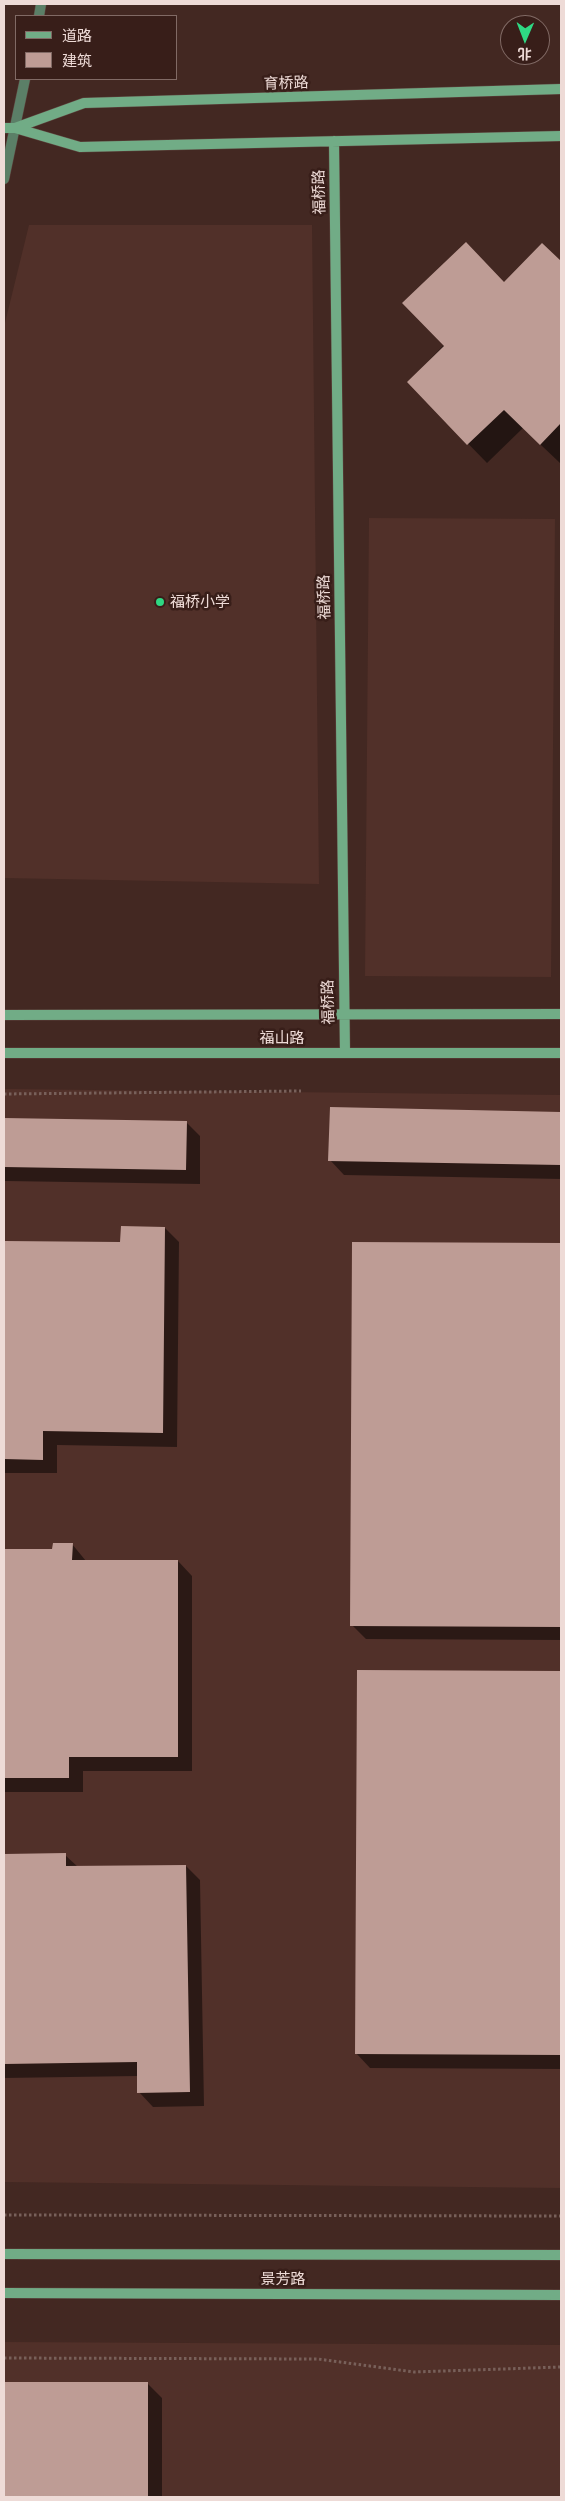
<!DOCTYPE html>
<html>
<head>
<meta charset="utf-8">
<style>
	body { margin:0 }
	#map { position:relative; width:565px; height:2501px; overflow:hidden; background:#432822; font-family:"Exo 2","Noto Sans SC",sans-serif }
	canvas { display:block }
	.frame { position:absolute; inset:0; border:5px solid #eedbd7; pointer-events:none }
	.legend { position:absolute; left:15px; top:15px; width:162px; height:65px; box-sizing:border-box; background:#381e19; border:1px solid #816a65; margin:0; padding:6px 9px; list-style:none; font-size:15px; color:#eedbd7 }
	.legend li { display:flex; align-items:center; gap:10px; height:25px }
	.legend b { width:25px; border:1px solid #816a65 }
	.north { position:absolute; left:500px; top:15px; width:50px; height:50px; box-sizing:border-box; background:#381e19; border:1px solid #816a65; border-radius:50%; rotate:181deg; font-size:14px; font-weight:700; line-height:20px; text-align:center; color:#eedbd7 }
	.north::after { content:''; display:block; margin:auto; width:18px; height:22px; background:#2fd883; clip-path:polygon(50% 0,100% 100%,50% 72%,0 100%) }
</style>
</head>
<body>
<div id="map">
<canvas width="565" height="2501"></canvas>
<div class="frame"></div>
<ul class="legend">
<li><b style="height:6px;background:#71ac86"></b>道路</li>
<li><b style="height:14px;background:#be9c95"></b>建筑</li>
</ul>
<div class="north">北</div>
</div>
<script>
const ctx = document.querySelector('canvas').getContext('2d');
ctx.lineJoin = 'round';
function paint(path, color) {
  ctx.fillStyle = color;
  ctx.fill(path, 'evenodd');
}
function toPath(rows) {
  const path = new Path2D();
  for (const r of rows) {
    path.moveTo(r[0], r[1]);
    for (let i = 2; i < r.length; i += 2) path.lineTo(r[i], r[i + 1]);
  }
  return path;
}
function strokePath(path, color, width, dash) {
  ctx.strokeStyle = color;
  ctx.lineWidth = width;
  ctx.lineCap = dash ? 'butt' : 'round';
  ctx.setLineDash(dash || []);
  ctx.stroke(path);
}
function write(font, color, halo, rows, align = 'center') {
  ctx.font = font + ' "Exo 2","Noto Sans SC",sans-serif';
  ctx.lineWidth = 5;
  ctx.setLineDash([]);
  ctx.textBaseline = 'middle';
  ctx.strokeStyle = halo;
  ctx.fillStyle = color;
  for (const [text, x, y, turn = 0] of rows) {
    ctx.save();
    ctx.translate(x, y);
    ctx.rotate((+turn || 0) * Math.PI / 180);
    ctx.textAlign = isNaN(turn) ? turn : align;
    if (halo) ctx.strokeText(text, 0, 0);
    ctx.fillText(text, 0, 0);
    ctx.restore();
  }
}
paint(toPath([
	[29,225,312,225,319,884,4,878,4,327],
	[369,518,555,519,551,977,365,976],
	[4,1089,561,1095,561,2188,4,2182],
	[4,2342,561,2345,561,2497,4,2497]
]), '#513029');
paint(toPath([
	[542,244,561,262,561,462,560,463,523,428,487,463,408,382],
	[331,1109,561,1114,561,1179,344,1175,330,1160],
	[4,1119,186,1122,200,1136,200,1184,5,1181,4,1190],
	[165,1228,179,1242,177,1447,57,1445,57,1473,4,1473,4,1242,122,1243],
	[353,1243,561,1244,561,1640,366,1639,352,1625],
	[72,1544,86,1561,178,1561,192,1576,192,1771,83,1771,83,1792,4,1792,4,1550,54,1550],
	[358,1671,561,1673,561,2069,370,2068,356,2053],
	[4,1855,65,1855,78,1867,186,1866,200,1880,204,2106,153,2107,139,2092,138,2076,4,2078],
	[4,2383,148,2384,162,2398,162,2497,4,2497]
]), '#0007');
paint(toPath([
	[466,242,504,282,542,243,561,261,561,423,540,445,504,410,467,445,407,382,444,346,402,303],
	[330,1107,561,1112,561,1165,328,1161],
	[4,1118,187,1121,186,1170,4,1167],
	[121,1226,165,1227,163,1433,43,1431,43,1460,4,1459,4,1241,120,1242],
	[352,1242,561,1243,561,1627,350,1626],
	[53,1543,73,1543,72,1560,178,1560,178,1757,69,1757,69,1778,4,1778,4,1549,52,1549],
	[357,1670,561,1671,561,2055,355,2054],
	[66,1853,66,1866,186,1865,190,2092,137,2093,137,2062,4,2064,4,1854],
	[4,2382,148,2382,148,2497,4,2497]
]), '#be9c95');
const lane = toPath([
	[39,16,41,4],
	[4,179,25,79]
]);
const secondary = toPath([
	[4,128,15,128,84,103,561,89],
	[15,128,80,147,561,136],
	[334,141,345,1053],
	[4,1015,561,1014],
	[4,1053,561,1053],
	[4,2254,561,2255],
	[4,2293,561,2295]
]);
strokePath(lane, '#5e453f', 11);
strokePath(secondary, '#5e453f', 11);
strokePath(toPath([
	[4,1094,301,1091],
	[4,2215,561,2216],
	[4,2358,318,2359,414,2372,561,2367]
]), '#78605a', 3, [2.5, 2.5]);
strokePath(lane, '#5b7f67', 10);
strokePath(secondary, '#71ac86', 10);
for (const [x, y, r, color] of [
	[160,602,5,"#2fd883"]
]) {
  const dot = new Path2D();
  dot.arc(x, y, r, 0, 2 * Math.PI);
  ctx.fillStyle = color;
  ctx.fill(dot);
  strokePath(dot, '#381e19', 2);
}
write('15px', '#eedbd7', '#381e19', [
	["育桥路",286,83,-2],
	["福桥路",319,192,-91],
	["福桥路",324,597,-91],
	["福桥路",328,1002,-91],
	["福山路",282,1038],
	["景芳路",283,2279]
]);
write('15px', '#eedbd7', '#381e19', [
	["福桥小学",170,602]
], 'left');
</script>
</body>
</html>
